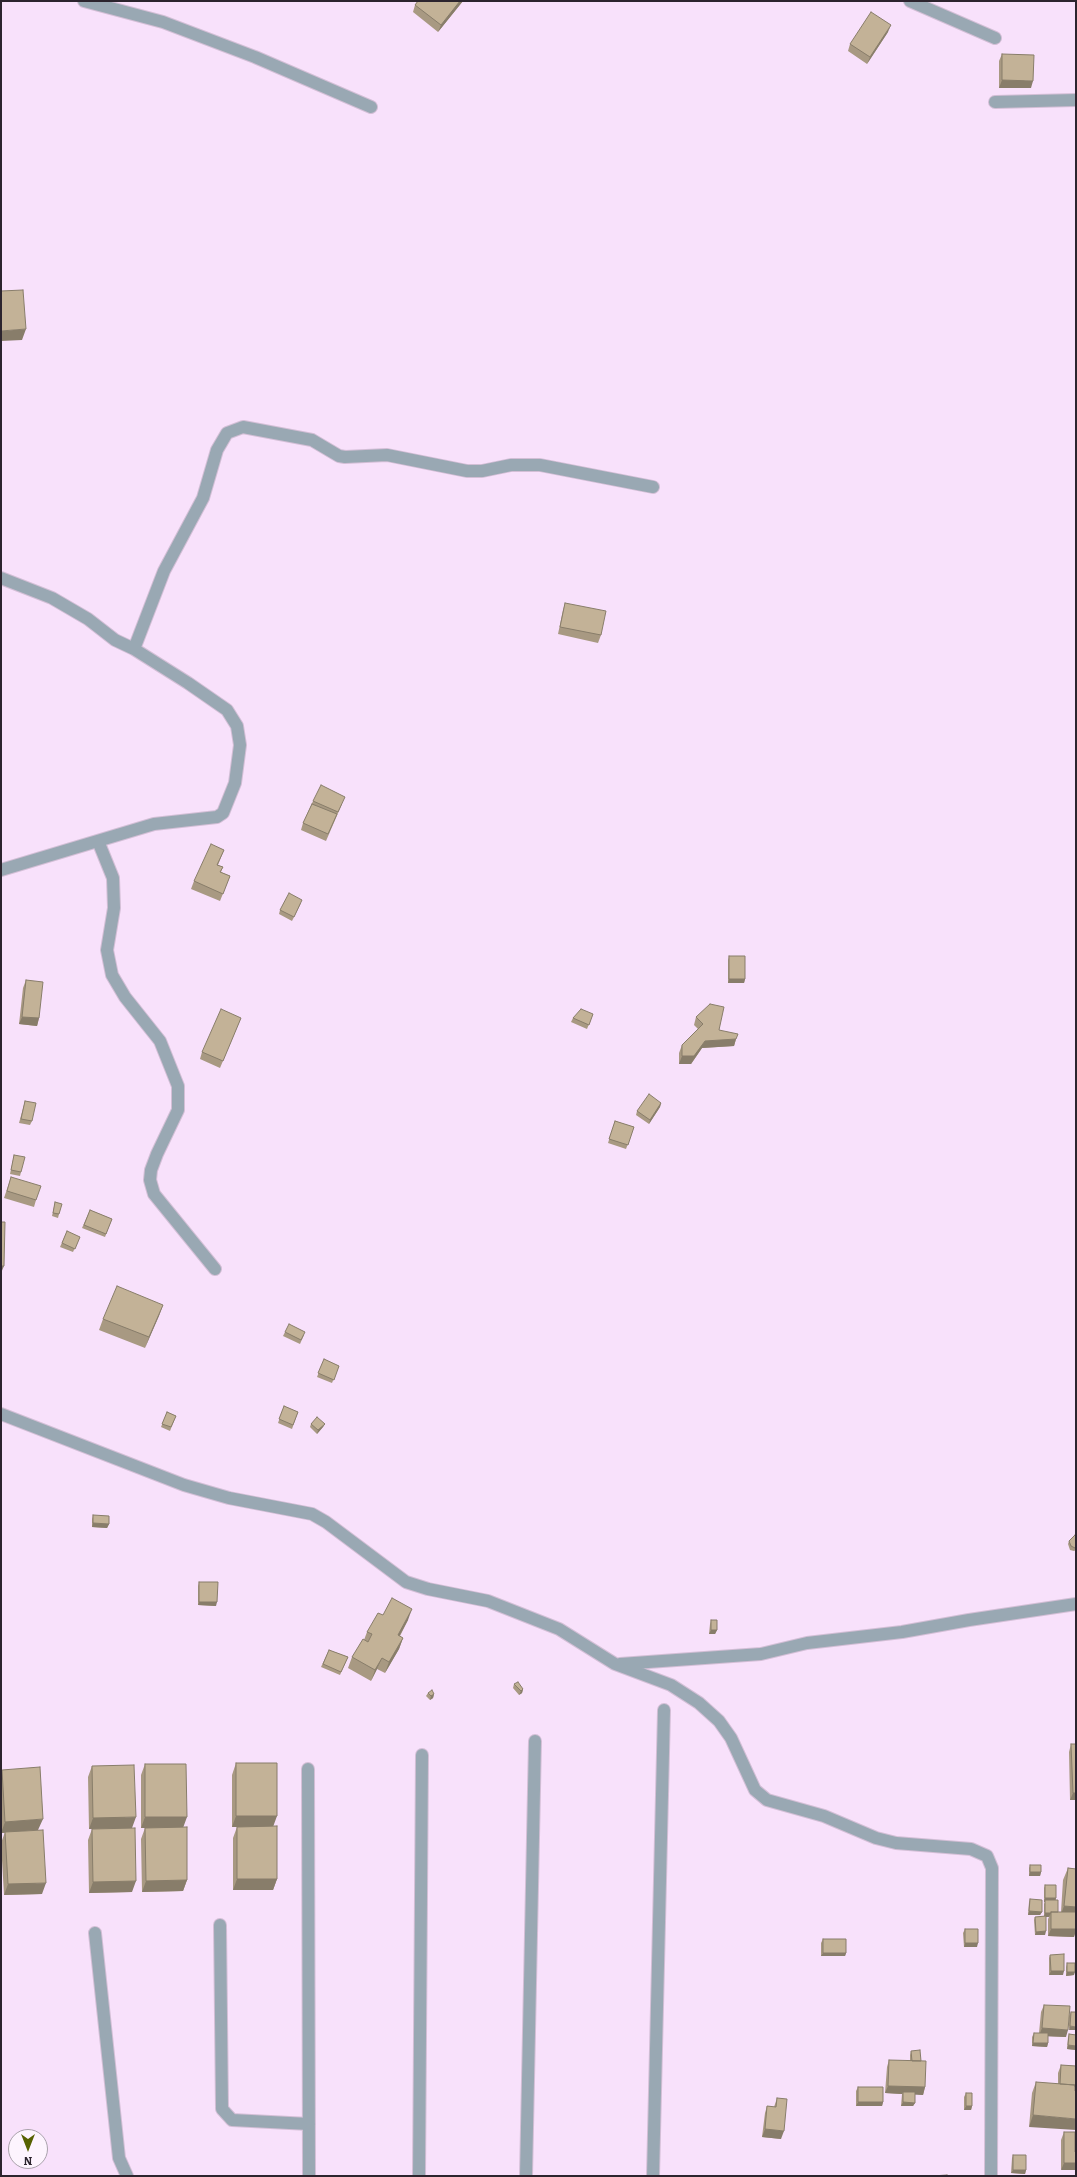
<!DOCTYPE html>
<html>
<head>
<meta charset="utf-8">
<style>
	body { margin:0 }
	#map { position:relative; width:1077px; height:2177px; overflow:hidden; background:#f8e1fb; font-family:Bitter,serif }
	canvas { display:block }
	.frame { position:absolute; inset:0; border:2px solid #2c242e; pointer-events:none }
	.north { position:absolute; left:8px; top:2129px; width:40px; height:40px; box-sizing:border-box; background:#fdf4fe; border:1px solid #a9a1ab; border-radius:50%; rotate:180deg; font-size:11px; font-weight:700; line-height:16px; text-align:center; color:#2c242e }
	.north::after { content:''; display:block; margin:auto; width:14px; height:18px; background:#576201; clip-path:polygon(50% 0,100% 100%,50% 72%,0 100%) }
</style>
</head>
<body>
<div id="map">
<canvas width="1077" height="2177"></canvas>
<div class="frame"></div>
<div class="north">N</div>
</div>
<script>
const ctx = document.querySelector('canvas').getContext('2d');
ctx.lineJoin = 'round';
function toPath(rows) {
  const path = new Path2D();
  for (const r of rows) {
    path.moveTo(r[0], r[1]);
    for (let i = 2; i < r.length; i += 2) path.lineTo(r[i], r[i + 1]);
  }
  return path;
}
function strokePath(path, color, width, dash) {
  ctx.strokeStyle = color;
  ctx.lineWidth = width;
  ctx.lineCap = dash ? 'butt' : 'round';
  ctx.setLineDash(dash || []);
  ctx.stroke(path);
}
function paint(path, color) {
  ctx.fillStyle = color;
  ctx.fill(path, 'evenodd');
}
const street = toPath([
	[84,1,163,22,255,57,371,107],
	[910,1,995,38],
	[995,102,1076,100],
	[1,578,52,598,88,619,115,640,134,649,188,683,227,710,237,726,240,745,235,783,223,813,217,817,154,824,1,870],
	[134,649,164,571,203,498,217,450,227,433,243,427,312,440,339,456,345,457,387,455,467,471,482,471,511,465,540,465,653,487],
	[98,841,113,878,114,908,107,950,112,975,125,997,160,1041,178,1086,178,1110,157,1154,151,1170,150,1180,154,1194,215,1269],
	[1,1414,184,1485,229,1498,312,1514,326,1522,406,1582,428,1589,488,1601,559,1629,615,1664,671,1685,699,1703,719,1721,731,1738,755,1790,767,1800,824,1816,876,1838,896,1843,971,1849,987,1856,992,1868,991,2176],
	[620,1664,761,1654,807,1643,902,1632,969,1620,1076,1604],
	[308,1769,309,2176],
	[220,1925,222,2109,232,2120,309,2124],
	[95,1933,119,2158,127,2176],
	[419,2176,422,1755],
	[526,2176,535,1741],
	[653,2176,664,1710]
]);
strokePath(street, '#d3bfd6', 14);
strokePath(street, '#99a8b3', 12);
paint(toPath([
	[418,1,463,1,438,32,413,12,415,5],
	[888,32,867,64,848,51,850,44],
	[1002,54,1031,88,999,88,999,61],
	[565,603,601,635,598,643,558,634,563,610],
	[313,801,342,804,326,841,301,830,303,823],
	[224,850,218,865,223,867,221,872,230,876,220,901,191,889,194,881],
	[301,903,292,921,279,914,280,910],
	[729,956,745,979,744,983,728,983,728,960],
	[26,980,39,1018,37,1026,19,1024,23,988],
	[593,1014,587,1029,571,1022,573,1018],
	[696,1017,736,1039,734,1046,702,1048,691,1064,679,1064,679,1053,682,1045,698,1029,694,1025],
	[241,1018,220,1068,200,1059,202,1052],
	[25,1101,32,1121,30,1125,19,1123],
	[661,1103,660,1107,649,1124,636,1115,637,1111],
	[615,1121,634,1127,626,1149,608,1143],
	[14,1155,21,1172,20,1176,10,1174],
	[11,1177,36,1200,34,1207,4,1198],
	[55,1202,59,1214,58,1218,52,1216],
	[90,1210,112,1219,105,1237,82,1228],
	[67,1231,78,1241,73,1252,60,1247],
	[163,1305,145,1348,99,1330,103,1319],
	[285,1332,304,1335,300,1344,283,1336],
	[324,1359,339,1366,332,1383,317,1377],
	[284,1406,298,1412,292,1429,278,1423],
	[167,1412,176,1416,170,1431,161,1427],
	[311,1424,325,1424,323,1427,317,1434,310,1427],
	[93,1515,109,1524,107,1528,92,1527,92,1519],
	[1075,1535,1076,1550,1074,1551,1070,1550,1068,1544,1069,1541],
	[199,1582,216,1606,198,1605,198,1586],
	[383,1615,408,1620,400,1636,403,1638,399,1649,385,1673,377,1669,371,1681,348,1668,352,1657,364,1640,367,1632],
	[711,1620,717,1630,715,1634,709,1634,710,1624],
	[329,1650,348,1657,340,1675,321,1667],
	[514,1684,523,1689,522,1693,519,1695,513,1688],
	[428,1693,434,1694,433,1698,430,1700,426,1696],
	[1071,1744,1076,1744,1076,1800,1070,1800,1069,1752],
	[236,1763,273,1826,277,1879,273,1890,233,1890,233,1838,237,1827,232,1827,232,1775],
	[145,1764,183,1827,187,1880,183,1891,142,1892,141,1839,145,1828,141,1828,141,1775],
	[92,1766,132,1828,132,1892,89,1893,88,1840,92,1829,89,1829,88,1777],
	[2,1770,38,1830,1,1833,1,1773],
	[5,1832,42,1894,4,1895,1,1843],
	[1030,1865,1041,1872,1040,1876,1029,1876,1029,1868],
	[1068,1868,1076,1869,1076,1930,1074,1937,1048,1936,1048,1919,1049,1917,1046,1917,1045,1935,1035,1935,1034,1920,1035,1917,1044,1916,1044,1904,1045,1902,1044,1902,1044,1888,1045,1885,1056,1900,1058,1912,1061,1912,1063,1880],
	[1030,1899,1042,1912,1040,1915,1028,1915,1029,1902],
	[965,1929,977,1947,964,1947,963,1933],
	[823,1939,846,1953,845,1956,821,1956,821,1943],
	[1050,1955,1063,1975,1049,1975,1049,1958],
	[1067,1963,1074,1975,1066,1976,1066,1967],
	[1044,2005,1066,2037,1048,2036,1048,2043,1047,2047,1032,2046,1032,2037,1034,2033,1039,2033,1041,2012],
	[1071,2012,1076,2012,1069,2030,1069,2016],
	[1069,2034,1076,2035,1076,2050,1067,2049,1068,2037],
	[911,2051,921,2061,925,2087,923,2095,915,2094,915,2103,913,2106,901,2106,902,2094,885,2093,887,2067,889,2060,910,2061,910,2055],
	[1061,2065,1076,2066,1029,2127,1032,2093,1036,2082,1058,2084,1058,2073],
	[858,2087,883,2102,882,2106,856,2106,856,2091],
	[966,2093,972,2106,971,2110,964,2110,964,2097],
	[777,2098,781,2139,762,2137,765,2113,767,2106,774,2107],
	[1064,2132,1075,2152,1061,2170,1061,2140],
	[1013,2155,1026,2170,1025,2174,1011,2173,1012,2158]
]), '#a89982');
paint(toPath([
	[460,1,463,1,438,32,441,25],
	[891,25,888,32,867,64,870,57],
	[1002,80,1033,81,1031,88,999,88],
	[26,329,22,340,1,341,1,331],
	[729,979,745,979,744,983,728,983],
	[22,1017,39,1018,37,1026,19,1024],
	[736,1039,734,1046,702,1048,691,1064,679,1064,682,1056,705,1041],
	[661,1103,660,1107,649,1124,650,1120],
	[1,1266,4,1266,1,1273],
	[163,1305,159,1316,145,1348,149,1337],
	[325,1424,323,1427,317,1434,318,1430],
	[93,1523,109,1524,107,1528,92,1527],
	[199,1602,217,1602,216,1606,198,1605],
	[412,1609,408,1620,394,1646,398,1635],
	[711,1630,717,1630,715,1634,709,1634],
	[403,1638,399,1649,385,1673,389,1662],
	[382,1658,377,1669,371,1681,375,1670],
	[523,1689,522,1693,519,1695,521,1691],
	[434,1694,433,1698,430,1700,431,1696],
	[1073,1793,1076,1793,1076,1800,1070,1800],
	[236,1816,277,1816,273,1827,232,1827],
	[136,1817,132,1828,89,1829,93,1818],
	[145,1817,187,1817,183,1828,141,1828],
	[43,1819,38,1830,1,1833,5,1822],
	[1030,1872,1041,1872,1040,1876,1029,1876],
	[237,1879,277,1879,273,1890,233,1890],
	[187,1880,183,1891,142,1892,146,1881],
	[136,1881,132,1892,89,1893,93,1882],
	[46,1883,42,1894,4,1895,8,1884],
	[1045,1898,1056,1898,1055,1902,1045,1900,1045,1902,1044,1902],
	[1064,1906,1076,1907,1076,1919,1060,1917],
	[1029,1911,1042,1912,1040,1915,1028,1915],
	[1045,1913,1051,1913,1049,1917,1044,1917],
	[1051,1929,1076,1929,1076,1930,1074,1937,1048,1936],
	[1046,1931,1045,1935,1035,1935,1036,1932],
	[965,1943,978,1943,977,1947,964,1947],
	[823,1953,846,1953,845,1956,821,1956],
	[1051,1971,1064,1971,1063,1975,1049,1975],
	[1067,1972,1075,1972,1074,1975,1066,1976],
	[1070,2026,1076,2027,1076,2030,1069,2030],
	[1042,2028,1068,2030,1066,2037,1039,2036],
	[1033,2043,1048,2043,1047,2047,1032,2046],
	[1068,2045,1076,2046,1076,2050,1067,2049],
	[888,2086,925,2087,923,2095,903,2094,903,2092,902,2094,885,2093],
	[858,2102,883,2102,882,2106,856,2106],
	[903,2102,915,2103,913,2106,901,2106],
	[966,2106,972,2106,971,2110,964,2110],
	[1033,2115,1076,2119,1076,2130,1029,2127],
	[765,2129,784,2131,781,2139,762,2137],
	[1064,2163,1076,2163,1076,2170,1061,2170],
	[1013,2170,1026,2170,1025,2174,1011,2173]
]), '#887d6a');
const building = toPath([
	[418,1,460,1,441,25,415,5,418,1],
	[871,12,891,25,870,57,850,44,871,12],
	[1002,54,1034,55,1033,81,1002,80,1002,54],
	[23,290,26,329,1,331,1,291,23,290],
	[565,603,606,611,601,635,560,627,565,603],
	[321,785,345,797,338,812,313,801,321,785],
	[312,804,337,814,328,834,303,823,312,804],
	[211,844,224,850,217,865,223,867,220,872,230,876,223,894,194,881,211,844],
	[289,893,302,900,294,917,280,910,289,893],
	[729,956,745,956,745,979,729,979,729,956],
	[26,980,43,982,39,1018,22,1017,26,980],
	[710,1004,724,1007,719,1030,738,1034,736,1039,705,1041,694,1056,682,1056,682,1045,703,1024,696,1017,710,1004],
	[221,1009,241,1018,223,1061,202,1052,221,1009],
	[581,1009,593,1014,589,1025,573,1018,581,1009],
	[649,1094,661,1103,650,1120,637,1111,649,1094],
	[25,1101,36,1103,32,1121,21,1119,25,1101],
	[615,1121,634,1127,628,1145,609,1139,615,1121],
	[14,1155,25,1157,21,1172,11,1170,14,1155],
	[11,1177,41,1186,36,1200,7,1191,11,1177],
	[55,1202,62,1204,59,1214,53,1213,55,1202],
	[90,1210,112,1219,106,1234,84,1225,90,1210],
	[1,1222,5,1222,4,1266,1,1266,1,1222],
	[67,1231,80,1237,75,1249,62,1243,67,1231],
	[117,1286,163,1305,149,1337,103,1319,117,1286],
	[289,1324,305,1332,301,1340,285,1332,289,1324],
	[324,1359,339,1366,334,1380,318,1373,324,1359],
	[284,1406,298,1412,293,1425,279,1419,284,1406],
	[167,1412,176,1416,171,1427,162,1424,167,1412],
	[317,1417,325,1424,318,1430,311,1424,317,1417],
	[93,1515,109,1516,109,1524,93,1523,93,1515],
	[1075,1535,1076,1536,1076,1547,1075,1548,1071,1546,1069,1541,1075,1535],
	[199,1582,218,1582,217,1602,199,1602,199,1582],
	[392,1598,412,1609,398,1635,403,1638,389,1662,382,1658,375,1670,352,1657,363,1639,368,1642,372,1634,367,1632,378,1613,383,1615,392,1598],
	[711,1620,717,1620,717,1630,711,1630,711,1620],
	[329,1650,348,1657,341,1672,323,1664,329,1650],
	[518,1682,523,1689,521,1691,514,1684,518,1682],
	[432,1690,434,1694,431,1696,428,1693,432,1690],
	[1071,1744,1076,1744,1076,1793,1073,1793,1071,1744],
	[236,1763,277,1763,277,1816,236,1816,236,1763],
	[145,1764,186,1764,187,1817,145,1817,145,1764],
	[134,1765,136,1817,93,1818,92,1766,134,1765],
	[40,1767,43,1819,5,1822,2,1770,40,1767],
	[277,1826,277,1879,237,1879,237,1827,277,1826],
	[187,1827,187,1880,146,1881,145,1828,187,1827],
	[135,1828,136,1881,93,1882,92,1829,135,1828],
	[43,1830,46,1883,8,1884,5,1832,43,1830],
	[1030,1865,1041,1865,1041,1872,1030,1872,1030,1865],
	[1068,1868,1076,1869,1076,1907,1064,1906,1068,1868],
	[1045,1885,1056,1885,1056,1898,1045,1898,1045,1885],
	[1030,1899,1042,1900,1042,1912,1029,1911,1030,1899],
	[1045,1900,1058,1900,1058,1912,1051,1912,1051,1913,1045,1913,1045,1900],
	[1051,1912,1076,1912,1076,1929,1051,1929,1051,1912],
	[1046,1916,1046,1931,1036,1932,1035,1917,1046,1916],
	[965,1929,978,1929,978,1943,965,1943,965,1929],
	[823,1939,846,1939,846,1953,823,1953,823,1939],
	[1064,1954,1064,1971,1051,1971,1050,1955,1064,1954],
	[1067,1963,1075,1963,1075,1972,1067,1972,1067,1963],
	[1044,2005,1070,2006,1068,2030,1042,2028,1044,2005],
	[1071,2012,1076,2012,1076,2027,1070,2026,1071,2012],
	[1034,2033,1048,2033,1048,2043,1033,2043,1034,2033],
	[1069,2034,1076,2035,1076,2046,1068,2045,1069,2034],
	[920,2050,921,2061,912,2061,911,2051,920,2050],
	[889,2060,926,2061,925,2087,888,2086,889,2060],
	[1061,2065,1076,2066,1076,2087,1075,2087,1075,2085,1060,2084,1061,2065],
	[1036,2082,1075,2085,1075,2091,1076,2091,1076,2119,1033,2115,1036,2082],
	[858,2087,883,2087,883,2102,858,2102,858,2087],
	[903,2092,915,2092,915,2103,903,2102,903,2092],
	[966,2093,972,2093,972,2106,966,2106,966,2093],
	[777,2098,787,2099,784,2131,765,2129,767,2106,776,2107,777,2098],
	[1064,2132,1075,2132,1075,2152,1076,2152,1076,2163,1064,2163,1064,2132],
	[1013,2155,1026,2155,1026,2170,1013,2170,1013,2155],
	[947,2175,947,2176,932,2176,947,2175]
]);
paint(building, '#c3b297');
strokePath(building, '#887d6a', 1);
</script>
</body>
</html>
